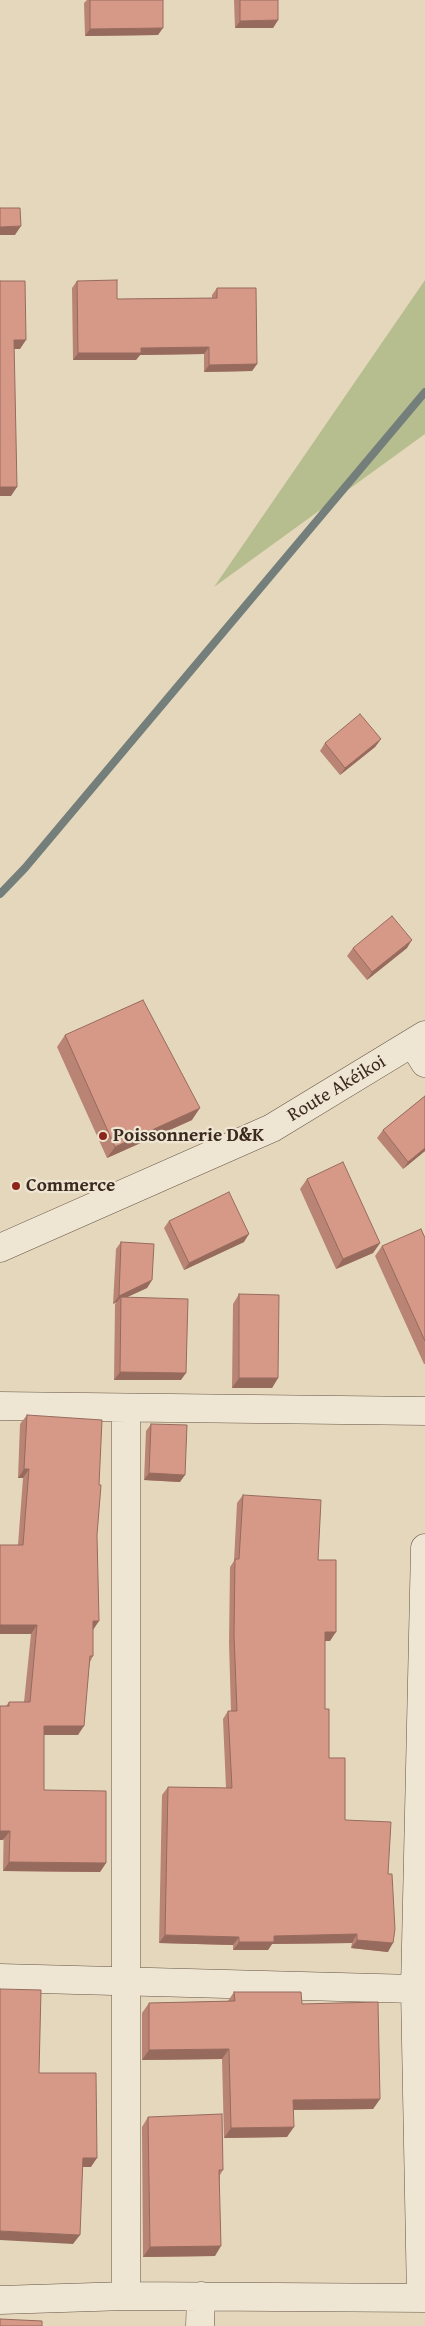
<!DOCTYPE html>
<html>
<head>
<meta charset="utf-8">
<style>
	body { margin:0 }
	canvas { display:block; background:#e5d7bb }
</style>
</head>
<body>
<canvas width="425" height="2326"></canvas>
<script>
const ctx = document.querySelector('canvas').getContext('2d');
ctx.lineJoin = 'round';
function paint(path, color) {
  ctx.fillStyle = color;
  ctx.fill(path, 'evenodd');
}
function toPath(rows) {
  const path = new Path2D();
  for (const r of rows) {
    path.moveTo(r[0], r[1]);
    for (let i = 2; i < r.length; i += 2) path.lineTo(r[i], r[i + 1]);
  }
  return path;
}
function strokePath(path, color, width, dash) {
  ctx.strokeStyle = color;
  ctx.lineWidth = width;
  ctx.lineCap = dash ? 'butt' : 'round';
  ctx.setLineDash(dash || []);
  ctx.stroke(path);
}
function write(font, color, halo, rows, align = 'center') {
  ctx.font = font + ' "Gentium Book Plus",serif';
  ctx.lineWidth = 4.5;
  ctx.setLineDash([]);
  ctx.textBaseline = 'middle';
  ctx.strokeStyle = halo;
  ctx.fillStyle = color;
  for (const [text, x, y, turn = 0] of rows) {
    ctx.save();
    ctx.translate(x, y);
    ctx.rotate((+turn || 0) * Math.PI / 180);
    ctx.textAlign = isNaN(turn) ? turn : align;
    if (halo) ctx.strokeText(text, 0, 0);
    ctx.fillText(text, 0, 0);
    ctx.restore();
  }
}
paint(toPath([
	[425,280,425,434,214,587]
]), '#b6be8f');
strokePath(toPath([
	[0,894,25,868,425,392]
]), '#747f7c', 8);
const minor = toPath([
	[413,1044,425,1063],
	[0,1406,425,1411],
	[0,1978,415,1989],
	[126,2296,126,1408],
	[421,2298,415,1989,425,1548],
	[0,2300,126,2296,425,2298],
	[200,2326,201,2296]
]);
const tertiary = toPath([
	[0,1248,272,1128,425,1035]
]);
strokePath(minor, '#665547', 29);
strokePath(tertiary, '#665547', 29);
strokePath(minor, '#eee5d3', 28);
strokePath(tertiary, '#eee5d3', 28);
paint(toPath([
	[87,0,163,0,158,35,85,36,84,3],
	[234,0,278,0,278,20,273,28,235,28],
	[77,281,117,299,212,298,212,295,217,288,257,364,252,371,204,372,204,354,140,355,136,360,73,360,72,288],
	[381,739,375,747,340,775,320,751,325,743],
	[353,948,407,948,367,980,347,956],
	[65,1035,192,1120,107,1158,57,1047],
	[425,1096,425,1151,403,1169,377,1138,383,1130],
	[307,1179,380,1243,373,1253,336,1269,300,1189],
	[169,1221,244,1242,184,1270,164,1228],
	[425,1238,425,1364,424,1364,375,1256,382,1246],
	[121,1242,152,1280,147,1288,127,1297,181,1380,114,1380,115,1304,117,1302,113,1304,116,1249],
	[239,1294,278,1378,272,1388,232,1388,233,1304],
	[27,1415,97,1535,93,1630,93,1656,90,1662,78,1735,44,1735,44,1790,106,1863,100,1872,3,1871,6,1706,9,1702,24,1702,31,1634,0,1634,0,1545,18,1545,23,1478,18,1478,20,1424],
	[151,1424,180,1482,144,1480,146,1431],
	[243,1495,318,1560,330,1641,325,1641,325,1709,329,1758,345,1820,388,1874,388,1952,351,1948,352,1943,272,1944,268,1950,233,1950,233,1945,159,1943,162,1795,168,1787,226,1788,223,1719,228,1711,231,1711,229,1643,230,1567,234,1561,237,1503],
	[234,1992,302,2004,380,2099,373,2109,294,2110,287,2137,224,2138,222,2059,142,2060,142,2013,149,2003,228,2001],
	[148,2117,223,2170,220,2175,215,2256,143,2257,142,2127]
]), '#b98474');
paint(toPath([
	[278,20,273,28,235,28,240,21],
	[163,28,158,35,85,36,90,29],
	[21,226,15,235,0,235,0,227],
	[14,340,26,340,20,349,8,349],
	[209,347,204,354,140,355,136,360,73,360,78,353,141,348],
	[257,364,252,371,204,372,209,365],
	[0,487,17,487,11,496,0,496],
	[381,739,375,747,340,775,345,768],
	[412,940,407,948,367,980,372,972],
	[200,1108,192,1120,107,1158,115,1147],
	[425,1148,425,1151,403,1169,408,1162],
	[249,1234,244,1242,184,1270,189,1263],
	[380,1243,373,1253,336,1269,343,1259],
	[152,1280,147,1288,121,1300,121,1297,117,1302,113,1304,119,1296],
	[120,1372,186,1373,181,1380,114,1380],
	[239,1378,278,1378,272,1388,232,1388],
	[24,1469,29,1469,23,1478,18,1478],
	[149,1473,185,1475,180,1482,144,1480],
	[93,1621,99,1621,93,1630],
	[0,1625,37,1625,31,1634,0,1634],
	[325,1632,336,1632,330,1641,319,1641],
	[44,1726,84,1726,78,1735,38,1735],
	[0,1831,10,1831,3,1840,0,1840],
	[9,1862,106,1863,100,1872,3,1871],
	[357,1934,352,1943,272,1944,268,1950,233,1950,239,1942,274,1936],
	[165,1935,239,1937,233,1945,159,1943],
	[357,1940,393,1943,388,1952,351,1948],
	[229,2049,222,2059,142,2060,149,2050],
	[380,2099,373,2109,286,2110,293,2100],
	[294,2127,287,2137,224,2138,231,2128],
	[83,2158,97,2158,91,2167,76,2167],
	[0,2231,80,2235,73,2244,0,2240],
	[221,2246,215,2256,143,2257,150,2247]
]), '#966b5e');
const building = toPath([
	[90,0,163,0,163,28,90,29,90,0],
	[240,0,278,0,278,20,240,21,240,0],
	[0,208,20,208,21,226,0,227,0,208],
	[117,280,117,299,217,298,217,288,256,288,257,364,209,365,209,347,141,348,141,353,78,353,77,281,117,280],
	[0,281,25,281,26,340,14,340,17,487,0,487,0,281],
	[360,714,381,739,345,768,325,743,360,714],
	[392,916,412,940,372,972,353,948,392,916],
	[143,1000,200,1108,115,1147,65,1035,143,1000],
	[425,1096,425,1148,408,1162,383,1130,425,1096],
	[343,1162,380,1243,343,1259,307,1179,343,1162],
	[229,1192,249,1234,189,1263,169,1221,229,1192],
	[421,1229,425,1238,425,1341,382,1246,421,1229],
	[121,1242,154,1244,152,1280,119,1296,121,1242],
	[239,1294,279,1295,278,1378,239,1378,239,1294],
	[121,1297,188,1299,186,1373,120,1372,121,1297],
	[27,1415,102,1420,99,1485,101,1485,97,1535,99,1621,93,1621,93,1656,90,1656,84,1726,44,1726,44,1790,106,1791,106,1863,9,1862,10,1831,0,1831,0,1706,9,1706,9,1702,30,1702,37,1625,0,1625,0,1545,23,1545,29,1469,24,1469,27,1415],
	[151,1424,187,1425,185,1475,149,1473,151,1424],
	[243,1495,321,1500,318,1560,336,1560,336,1632,325,1632,325,1709,329,1709,329,1758,345,1758,345,1820,391,1822,388,1874,392,1874,395,1929,393,1943,357,1940,357,1934,274,1936,274,1942,239,1942,239,1937,165,1935,168,1787,232,1788,228,1711,237,1711,234,1635,235,1559,239,1559,243,1495],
	[0,1989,41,1990,39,2073,96,2073,97,2158,83,2158,80,2235,0,2231,0,1989],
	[234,1992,301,1992,302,2004,378,2002,380,2099,293,2100,294,2127,231,2128,229,2049,149,2050,149,2003,235,2001,234,1992],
	[222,2114,223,2170,219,2170,221,2246,150,2247,148,2117,222,2114],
	[0,2319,42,2321,42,2326,0,2326,0,2319]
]);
paint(building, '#d79987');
strokePath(building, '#966b5e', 1);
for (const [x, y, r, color] of [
	[103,1136,5,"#8f2418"],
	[16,1186,5,"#8f2418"]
]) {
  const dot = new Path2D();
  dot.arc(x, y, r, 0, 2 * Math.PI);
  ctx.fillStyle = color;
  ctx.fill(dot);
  strokePath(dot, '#eee5d3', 2);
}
write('19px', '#3c2a20', '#eee5d3', [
	["Route Akéikoi",337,1089,-31]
]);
write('bold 19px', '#3c2a20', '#eee5d3', [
	["Poissonnerie D&K",113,1136],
	["Commerce",26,1186]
], 'left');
</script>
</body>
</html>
